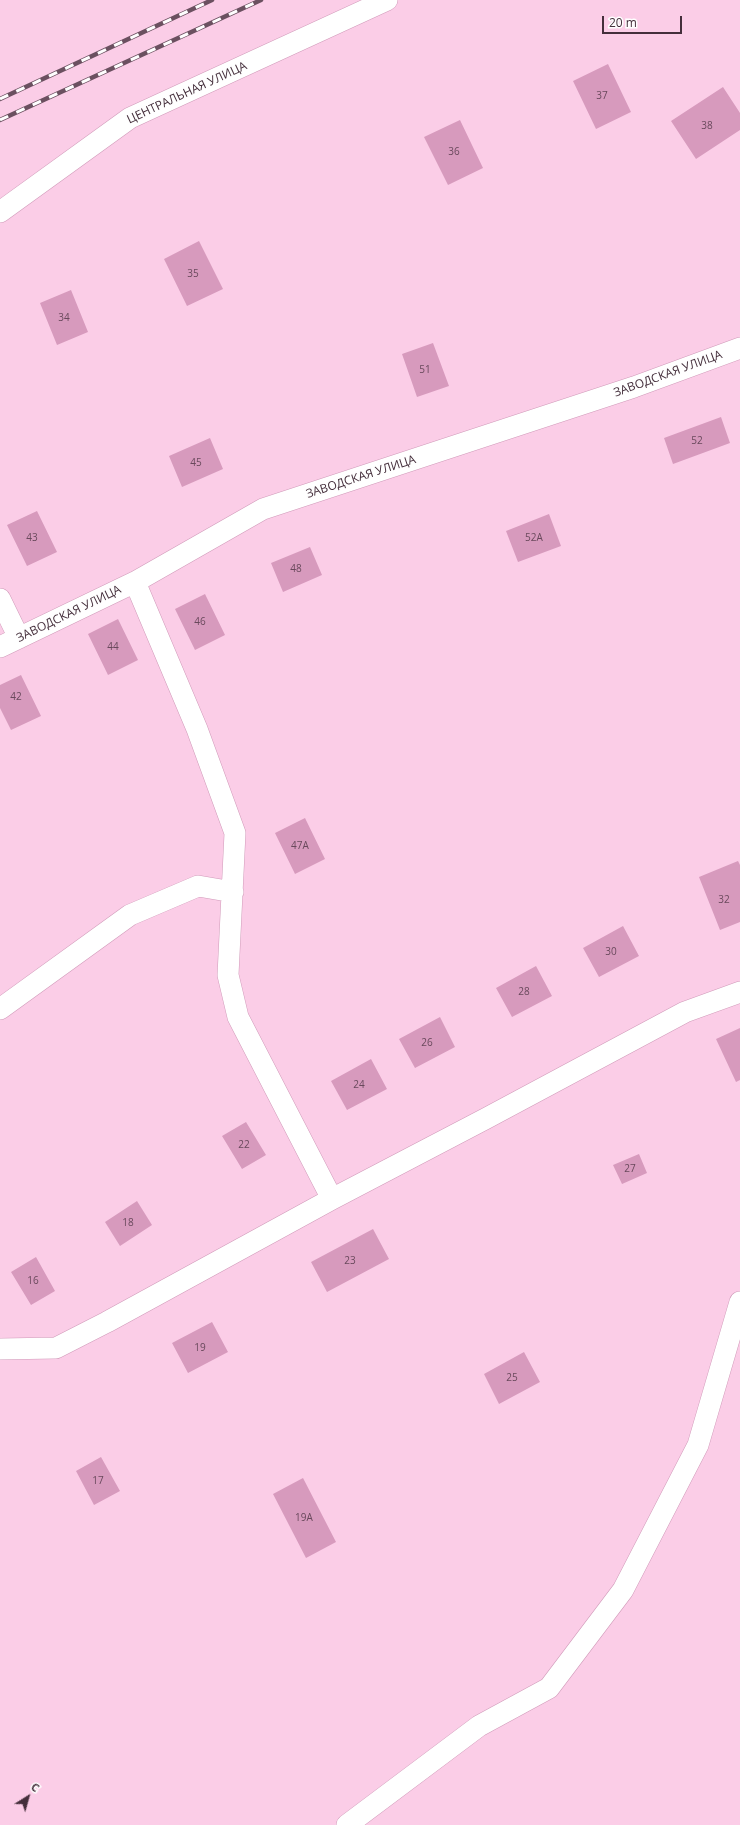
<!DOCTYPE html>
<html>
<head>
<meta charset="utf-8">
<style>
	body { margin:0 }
	#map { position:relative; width:740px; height:1825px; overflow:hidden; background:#fbcde7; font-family:"Open Sans",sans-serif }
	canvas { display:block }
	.north { position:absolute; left:8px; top:1777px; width:40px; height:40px; -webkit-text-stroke:3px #fefefe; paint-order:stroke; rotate:37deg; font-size:11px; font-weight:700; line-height:16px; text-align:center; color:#442e3b }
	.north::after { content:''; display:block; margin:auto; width:14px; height:18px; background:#442e3b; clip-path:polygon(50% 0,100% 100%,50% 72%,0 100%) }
	.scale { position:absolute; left:602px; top:16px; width:80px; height:18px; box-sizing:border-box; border:2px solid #442e3b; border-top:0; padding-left:5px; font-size:12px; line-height:14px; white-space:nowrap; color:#442e3b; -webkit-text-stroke:3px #fefefe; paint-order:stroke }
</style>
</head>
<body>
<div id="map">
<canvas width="740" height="1825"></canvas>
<div class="north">С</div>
<div class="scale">20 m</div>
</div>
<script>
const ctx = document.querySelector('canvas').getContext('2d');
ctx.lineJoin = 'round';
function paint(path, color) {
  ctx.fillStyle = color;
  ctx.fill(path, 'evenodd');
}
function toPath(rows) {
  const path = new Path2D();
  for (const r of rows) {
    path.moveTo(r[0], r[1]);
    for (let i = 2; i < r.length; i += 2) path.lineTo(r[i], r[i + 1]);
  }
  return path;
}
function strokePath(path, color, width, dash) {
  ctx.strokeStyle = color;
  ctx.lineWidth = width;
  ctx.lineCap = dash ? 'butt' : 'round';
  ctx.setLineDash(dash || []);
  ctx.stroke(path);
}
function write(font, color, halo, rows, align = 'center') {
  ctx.font = font + ' "Open Sans",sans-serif';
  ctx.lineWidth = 3;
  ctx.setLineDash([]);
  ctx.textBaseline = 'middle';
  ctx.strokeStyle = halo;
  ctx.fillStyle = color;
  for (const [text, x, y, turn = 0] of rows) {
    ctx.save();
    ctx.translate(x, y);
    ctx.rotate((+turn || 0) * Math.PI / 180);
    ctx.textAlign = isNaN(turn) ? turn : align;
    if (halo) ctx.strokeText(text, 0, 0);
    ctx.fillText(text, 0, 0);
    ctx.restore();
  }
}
paint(toPath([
	[608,64,631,112,596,129,573,81],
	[723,87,740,113,740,130,696,159,671,121],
	[460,120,483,168,448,185,424,137],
	[199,241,223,289,187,306,164,259],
	[71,290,88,332,57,345,40,303],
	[433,343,449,386,417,397,402,354],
	[721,417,730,443,673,464,664,438],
	[210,438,223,469,182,487,169,456],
	[37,511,57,552,27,566,7,525],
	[549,514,561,546,518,562,506,531],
	[310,547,322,575,283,592,271,563],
	[205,594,225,635,195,650,175,609],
	[118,619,138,660,108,675,88,634],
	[21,675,41,716,11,730,0,708,0,685],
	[305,818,325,859,295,874,275,833],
	[738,861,740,865,740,922,720,930,699,877],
	[623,926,639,956,599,977,583,948],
	[536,966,552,996,512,1017,496,988],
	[440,1017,455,1047,415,1068,399,1039],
	[740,1028,740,1080,736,1082,716,1039],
	[371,1059,387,1089,347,1110,331,1081],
	[246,1122,266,1155,242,1169,222,1136],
	[639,1154,647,1173,622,1184,613,1165],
	[137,1201,152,1225,120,1246,105,1222],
	[373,1229,389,1259,327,1292,311,1262],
	[36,1257,55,1291,31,1305,11,1272],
	[212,1322,228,1352,188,1373,172,1343],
	[524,1352,540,1382,499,1404,484,1374],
	[101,1457,120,1491,94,1505,76,1471],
	[303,1478,336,1542,306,1558,273,1494]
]), '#d79abd');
const street = toPath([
	[0,212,130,118,387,0],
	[135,582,197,729,235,833,228,975,238,1017,332,1199],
	[0,599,19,638],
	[0,647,135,582,263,509,634,387,740,348],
	[0,1009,130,915,198,886,233,892],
	[0,1349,56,1348,107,1322,332,1199,485,1119,685,1012,740,992],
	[347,1825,479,1726,549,1688,623,1590,698,1445,740,1302]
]);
strokePath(street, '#d09ab9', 22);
strokePath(street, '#fff', 21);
const rail = toPath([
	[0,99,212,0],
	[0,120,261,0]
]);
strokePath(rail, '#6b5060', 4.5);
strokePath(rail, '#fefefe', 3, [9]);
write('10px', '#69495c', null, [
	["37",602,96],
	["38",707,126],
	["36",454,152],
	["35",193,274],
	["34",64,318],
	["51",425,370],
	["52",697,441],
	["45",196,463],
	["43",32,538],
	["52А",534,538],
	["48",296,569],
	["46",200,622],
	["44",113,647],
	["42",16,697],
	["47А",300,846],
	["32",724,900],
	["30",611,952],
	["28",524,992],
	["26",427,1043],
	["24",359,1085],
	["22",244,1145],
	["27",630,1169],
	["18",128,1223],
	["23",350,1261],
	["16",33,1281],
	["19",200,1348],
	["25",512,1378],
	["17",98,1481],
	["19А",304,1518]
]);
write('12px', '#442e3b', '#fefefe', [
	["ЦЕНТРАЛЬНАЯ УЛИЦА",187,93,-25],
	["ЗАВОДСКАЯ УЛИЦА",668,374,-20],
	["ЗАВОДСКАЯ УЛИЦА",361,477,-18],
	["ЗАВОДСКАЯ УЛИЦА",69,614,-26]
]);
</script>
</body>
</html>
